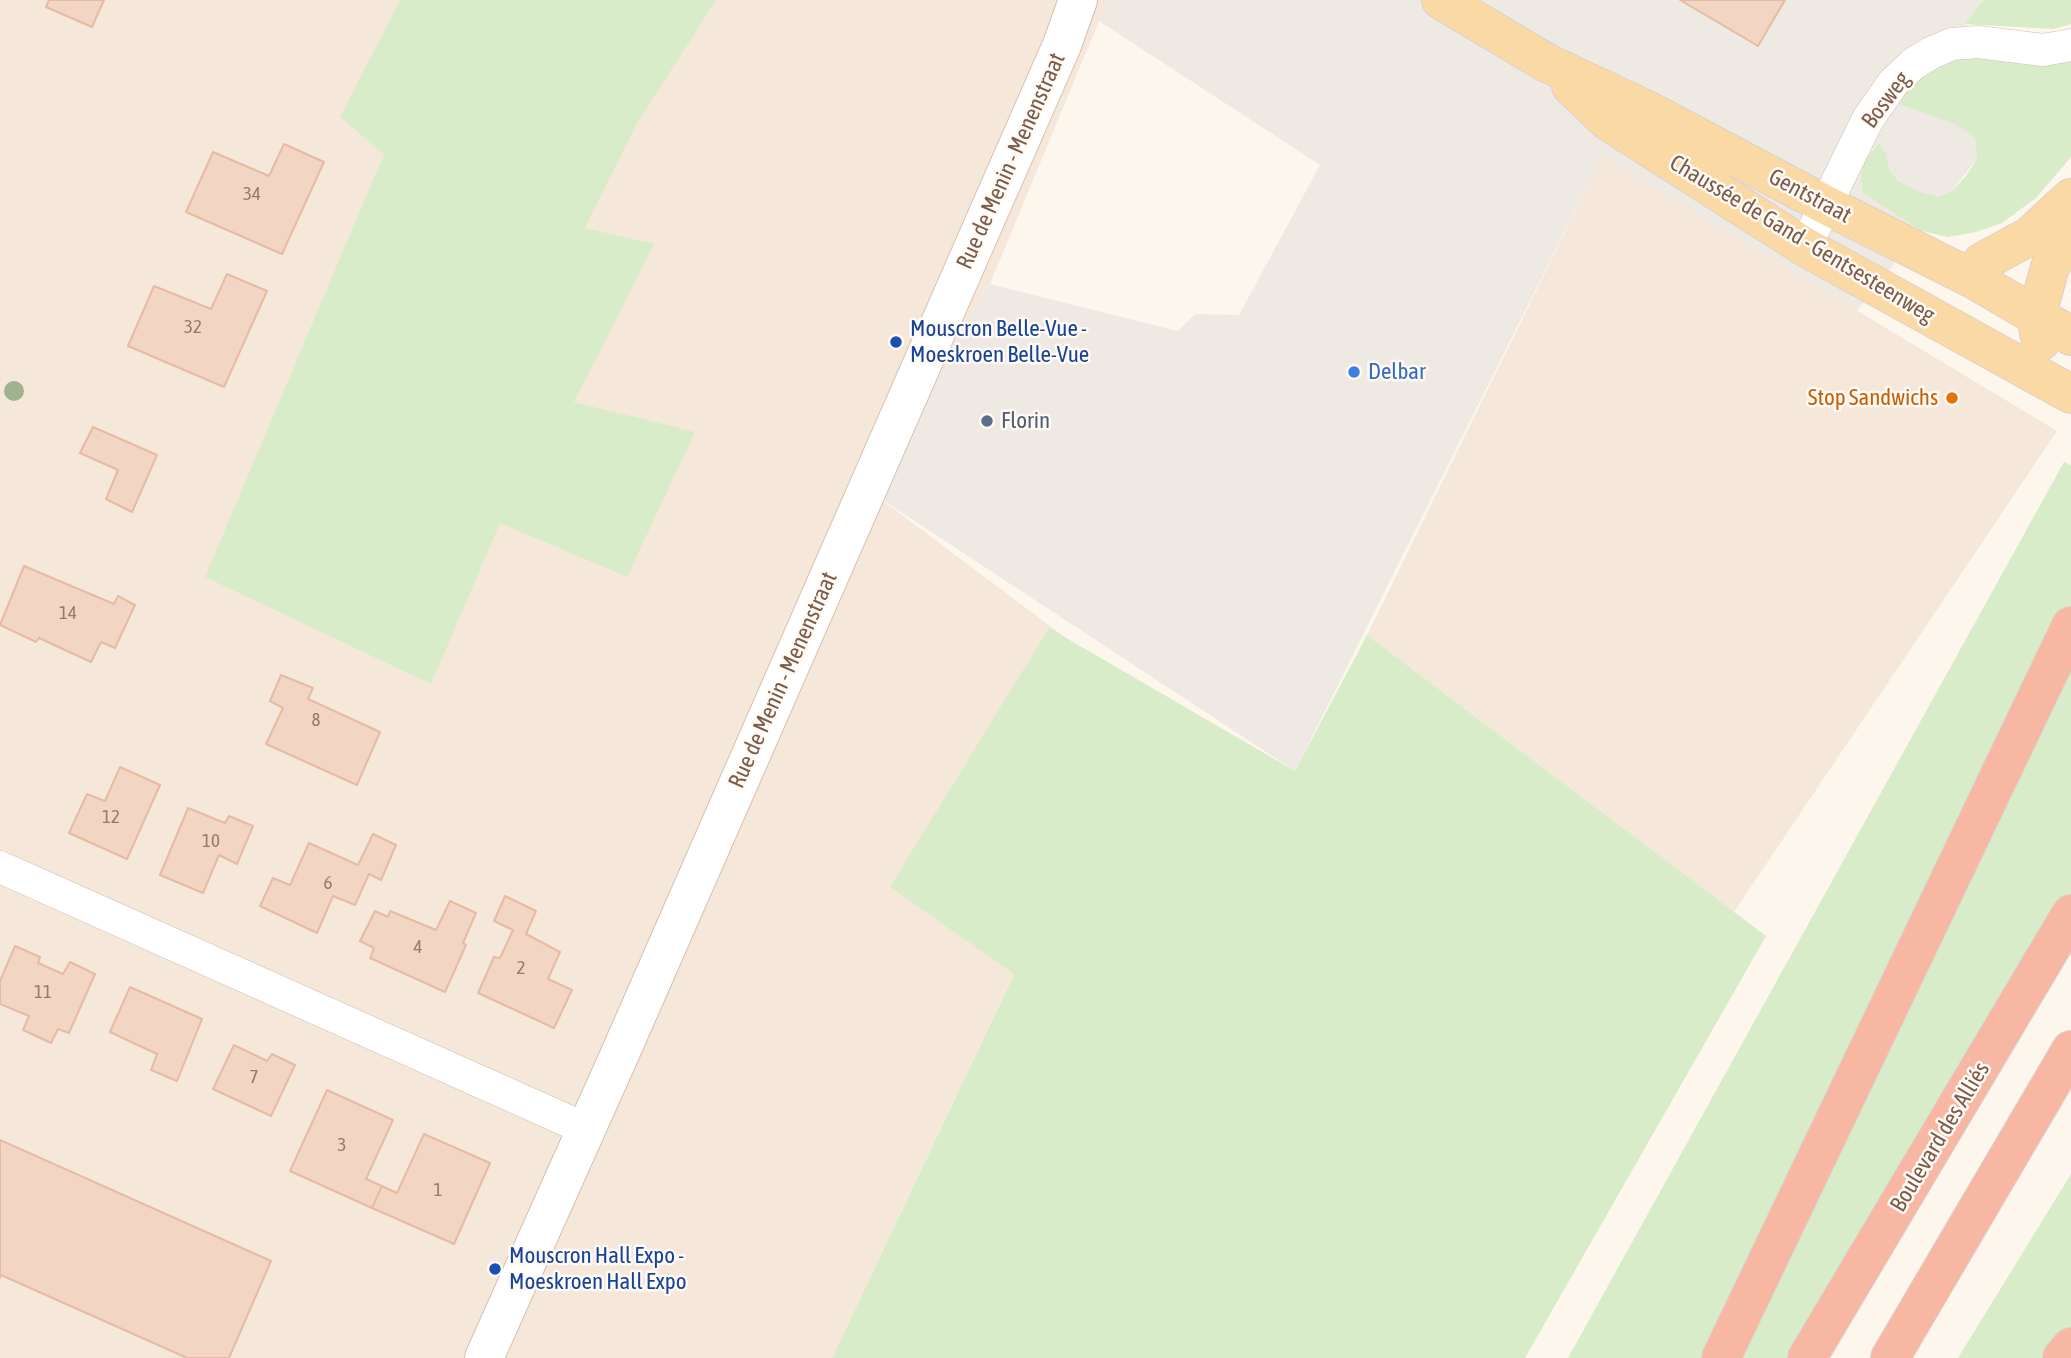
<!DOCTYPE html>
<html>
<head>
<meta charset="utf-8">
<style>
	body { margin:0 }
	canvas { display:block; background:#fdf6ec }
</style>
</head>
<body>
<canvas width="2071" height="1358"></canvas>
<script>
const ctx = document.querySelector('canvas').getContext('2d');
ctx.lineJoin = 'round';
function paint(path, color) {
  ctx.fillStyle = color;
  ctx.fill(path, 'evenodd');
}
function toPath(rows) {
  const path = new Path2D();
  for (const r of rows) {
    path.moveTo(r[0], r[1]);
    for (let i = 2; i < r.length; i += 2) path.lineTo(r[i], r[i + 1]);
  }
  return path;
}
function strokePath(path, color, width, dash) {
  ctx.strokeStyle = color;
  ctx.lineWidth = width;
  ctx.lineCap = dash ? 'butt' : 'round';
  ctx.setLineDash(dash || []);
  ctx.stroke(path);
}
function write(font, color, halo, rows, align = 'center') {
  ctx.font = font + ' "Asap Condensed",sans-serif';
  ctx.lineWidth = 5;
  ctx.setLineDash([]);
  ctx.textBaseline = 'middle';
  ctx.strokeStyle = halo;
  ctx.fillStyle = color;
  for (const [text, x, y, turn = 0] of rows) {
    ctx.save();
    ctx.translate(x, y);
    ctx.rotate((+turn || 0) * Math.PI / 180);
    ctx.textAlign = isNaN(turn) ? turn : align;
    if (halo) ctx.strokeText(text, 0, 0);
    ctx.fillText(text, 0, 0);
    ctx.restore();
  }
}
paint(toPath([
	[0,0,1110,0,1099,21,990,284,866,488,1066,638,890,887,1014,973,832,1358,0,1358],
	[1602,157,2057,431,1734,912,1367,635]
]), '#f5e8da');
paint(toPath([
	[1110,0,1984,0,1964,24,2051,65,1857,311,1602,157,1295,771,866,489,990,284,1178,331,1195,314,1239,315,1320,165,1099,21]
]), '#efe9e4');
paint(toPath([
	[400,0,716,0,636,125,585,228,654,244,574,402,695,432,627,577,500,523,431,684,205,577,384,154,340,117],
	[1984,0,2071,0,2071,24,2054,29,1964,24],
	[1957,57,2071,60,2071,157,2036,198,2002,223,1976,232,1948,237,1922,231,1863,193,1861,175,1863,163,1879,143,1886,154,1889,170,1898,181,1919,192,1939,197,1953,190,1966,176,1977,159,1975,138,1955,124,1897,103,1925,72],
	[2064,462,2071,465,2071,914,1801,1358,1568,1358],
	[1049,628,1295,771,1367,635,1766,936,1525,1358,832,1358,1014,974,890,887],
	[2071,1174,2071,1358,1958,1358]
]), '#d8ecc9');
const building = toPath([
	[49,0,104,0,92,27,46,7,49,0],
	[1680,0,1785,0,1758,46,1680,0],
	[284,144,324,162,282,254,186,212,213,152,269,176,284,144],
	[227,274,267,291,224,387,128,346,154,286,211,309,227,274],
	[93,427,157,455,132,512,106,499,118,470,80,453,93,427],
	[24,566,114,604,118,596,135,605,115,648,101,642,91,662,39,638,36,642,0,625,24,566],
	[281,675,313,688,308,699,380,732,357,785,266,744,283,708,270,701,281,675],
	[120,767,160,785,127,859,69,833,87,794,105,801,120,767],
	[188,808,225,823,229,816,253,826,237,864,219,855,203,893,160,875,188,808],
	[373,834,396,845,381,880,369,874,355,905,333,896,317,933,260,906,273,878,290,885,309,843,358,865,373,834],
	[505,896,536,911,526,934,560,952,548,979,572,990,554,1028,478,993,494,957,500,958,513,930,494,921,505,896],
	[450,901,476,913,463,943,466,945,445,992,370,958,374,948,360,941,375,911,388,917,390,911,436,930,450,901],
	[15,946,40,957,38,963,63,974,70,962,95,974,69,1033,58,1029,51,1043,23,1030,29,1016,0,1004,0,981,15,946],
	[130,987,202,1019,177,1081,151,1070,157,1054,110,1032,130,987],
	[234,1045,267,1061,272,1054,295,1065,271,1116,213,1089,234,1045],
	[327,1090,393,1120,366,1179,382,1186,372,1208,290,1171,327,1090],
	[424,1134,490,1163,454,1244,372,1208,382,1186,397,1193,424,1134],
	[0,1140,271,1261,229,1358,187,1358,1,1275,0,1278,0,1140]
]);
paint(building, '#f3d5c3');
strokePath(building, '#e6bba3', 2);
const street = toPath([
	[1805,247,1868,119,1893,83,1913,64,1931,53,1952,44,1978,42,2043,50,2071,45],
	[0,867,586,1129]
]);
const secondary = toPath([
	[484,1358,619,1056,1062,45,1078,0]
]);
const primary = toPath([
	[1441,0,1547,63,1647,110,1826,205,1973,279,2071,336],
	[1571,86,1609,122,1805,247,2071,394],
	[1973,279,1982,262,2030,236,2071,198],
	[2041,341,2036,318,2050,267,2071,233]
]);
const highway = toPath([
	[1721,1358,2071,626],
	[1807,1358,2071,914],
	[1890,1358,2071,1050],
	[2062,1358,2071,1347]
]);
strokePath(street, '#d1beb0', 33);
strokePath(secondary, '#d6c0b0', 40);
strokePath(primary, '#dad1cd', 40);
strokePath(highway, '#dad1cd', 40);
strokePath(street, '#fff', 32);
strokePath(secondary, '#fff', 38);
strokePath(primary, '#fbd9a5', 38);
strokePath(highway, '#f7b7a3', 38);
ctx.fillStyle = '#a0b28e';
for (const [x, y] of [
	[14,391]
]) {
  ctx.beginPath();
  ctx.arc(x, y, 10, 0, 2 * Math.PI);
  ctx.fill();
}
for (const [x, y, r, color] of [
	[896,342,7,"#1a4fb4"],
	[1354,372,7,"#3f7fe0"],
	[1952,398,7,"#e8710a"],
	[987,421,7,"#5c6f8a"],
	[495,1269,7,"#1a4fb4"]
]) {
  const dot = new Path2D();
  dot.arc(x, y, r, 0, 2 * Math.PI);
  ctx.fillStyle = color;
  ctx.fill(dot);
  strokePath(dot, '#fffaf3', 2.5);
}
write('19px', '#987a6a', null, [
	["34",252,194],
	["32",193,327],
	["14",68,613],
	["8",316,720],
	["12",111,817],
	["10",211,841],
	["6",328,883],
	["4",418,947],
	["2",521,968],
	["11",43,992],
	["7",254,1077],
	["3",342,1145],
	["1",438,1190]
]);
write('23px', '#7a5c4d', '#fffaf3', [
	["Bosweg",1886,100,-53],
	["Rue de Menin - Menenstraat",1011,161,-66],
	["Gentstraat",1810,196,28],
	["Chaussée de Gand - Gentsesteenweg",1802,239,31],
	["Rue de Menin - Menenstraat",783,680,-66],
	["Boulevard des Alliés",1940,1137,-59]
]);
write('23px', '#164399', '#fffaf3', [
	["Mouscron Belle-Vue -",910,329],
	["Moeskroen Belle-Vue",910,355],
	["Mouscron Hall Expo -",509,1256],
	["Moeskroen Hall Expo",509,1282]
], 'left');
write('23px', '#366cbe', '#fffaf3', [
	["Delbar",1368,372]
], 'left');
write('23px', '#c56008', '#fffaf3', [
	["Stop Sandwichs",1938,398]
], 'right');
write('23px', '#4e5e75', '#fffaf3', [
	["Florin",1001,421]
], 'left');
</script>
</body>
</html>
